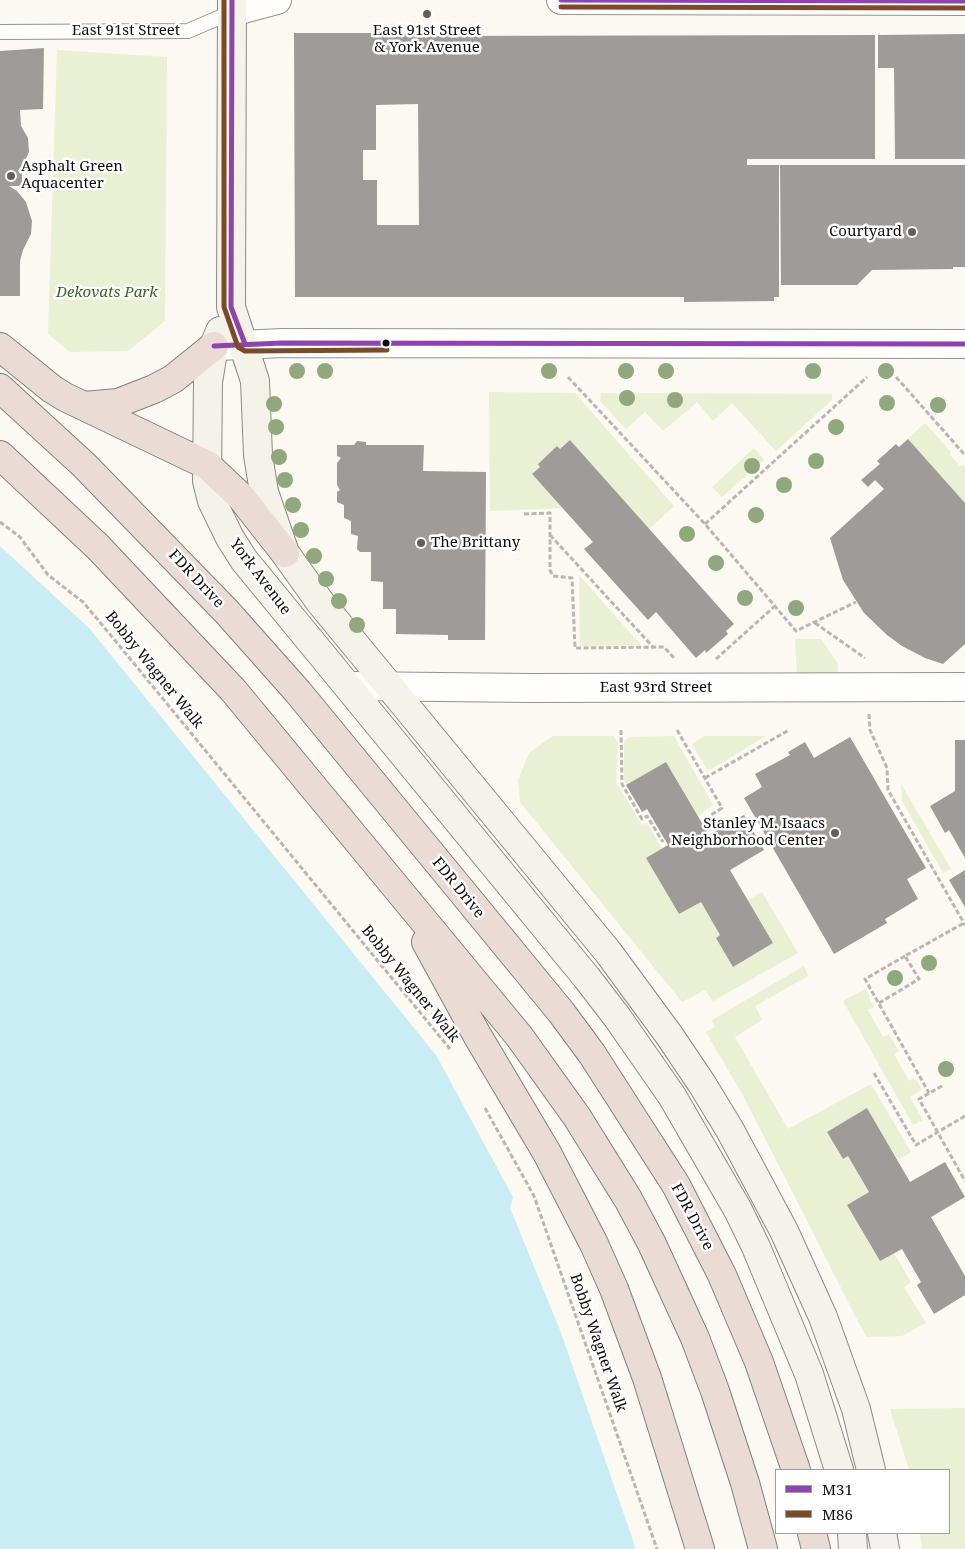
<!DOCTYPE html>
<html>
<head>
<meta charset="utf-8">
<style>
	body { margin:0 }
	#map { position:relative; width:965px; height:1549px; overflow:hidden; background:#fcf8f2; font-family:"Noto Serif",serif }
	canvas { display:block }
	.legend { position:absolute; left:775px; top:1469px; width:175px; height:65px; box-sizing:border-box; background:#fff; border:1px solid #9f9f9f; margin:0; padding:6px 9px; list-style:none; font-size:15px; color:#0e0e0e }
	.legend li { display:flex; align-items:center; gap:10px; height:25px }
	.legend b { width:25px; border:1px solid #9f9f9f }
</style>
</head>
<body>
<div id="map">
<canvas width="965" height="1549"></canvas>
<ul class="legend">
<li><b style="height:6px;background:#8e44ad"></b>M31</li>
<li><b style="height:6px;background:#7a4b2a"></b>M86</li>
</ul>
</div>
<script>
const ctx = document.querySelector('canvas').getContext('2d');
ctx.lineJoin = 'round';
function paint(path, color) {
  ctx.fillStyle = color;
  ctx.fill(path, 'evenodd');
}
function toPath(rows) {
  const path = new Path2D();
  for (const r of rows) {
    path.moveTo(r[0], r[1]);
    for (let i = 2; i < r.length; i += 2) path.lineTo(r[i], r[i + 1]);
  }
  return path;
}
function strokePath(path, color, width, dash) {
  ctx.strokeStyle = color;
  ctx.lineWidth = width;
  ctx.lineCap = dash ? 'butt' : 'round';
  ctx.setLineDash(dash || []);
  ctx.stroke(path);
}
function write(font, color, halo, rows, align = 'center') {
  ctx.font = font + ' "Noto Serif",serif';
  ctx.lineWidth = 5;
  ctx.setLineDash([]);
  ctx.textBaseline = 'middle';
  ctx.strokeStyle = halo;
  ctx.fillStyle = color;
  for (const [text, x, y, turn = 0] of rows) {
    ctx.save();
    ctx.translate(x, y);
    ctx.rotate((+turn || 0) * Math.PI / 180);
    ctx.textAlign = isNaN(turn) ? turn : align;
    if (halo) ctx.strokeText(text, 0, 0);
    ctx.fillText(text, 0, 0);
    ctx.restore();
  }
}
paint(toPath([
	[57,50,167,57,165,321,128,351,70,352,48,334],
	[489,392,575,393,674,506,649,529,570,440,560,449,557,446,538,463,540,467,532,474,562,508,490,511],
	[601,393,832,394,832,400,776,451,732,403,713,421,697,402,663,431,645,412,626,429,600,401],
	[925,423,951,452,949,454,960,466,963,465,965,467,965,503,908,439],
	[754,448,764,460,722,497,712,487],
	[579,575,641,645,580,646],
	[795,639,821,639,838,664,837,675,797,675],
	[553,736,614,736,618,743,616,782,642,825,647,823,662,849,646,858,679,914,701,902,720,935,716,938,733,966,773,943,747,900,762,892,798,953,713,1001,705,990,682,1002,520,802,518,780,529,753],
	[674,736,713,805,698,816,666,762,626,785,624,780,624,741,630,737],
	[705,736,766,736,708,771,692,744],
	[901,784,951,869,943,873,902,801],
	[804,966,808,976,755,1006,762,1020,735,1037,788,1129,871,1084,911,1152,898,1160,867,1109,827,1132,843,1159,848,1156,869,1192,847,1205,880,1261,894,1253,911,1282,904,1287,926,1323,902,1336,866,1337,745,1099,706,1032,715,1027,712,1020],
	[865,989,874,1007,868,1010,883,1037,889,1034,899,1051,894,1054,909,1081,915,1078,922,1089,910,1097,923,1120,913,1125,843,1001],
	[965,1408,965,1549,922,1549,920,1533,949,1533,949,1470,909,1470,890,1409]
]), '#e9f0d3');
paint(toPath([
	[0,546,89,628,436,1055,513,1197,510,1208,560,1330,636,1549,0,1549]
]), '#caedf5');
paint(toPath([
	[294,33,418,33,418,36,875,35,875,159,747,159,747,165,779,165,779,297,774,297,774,301,684,302,684,297,295,297],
	[418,104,419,225,377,225,377,180,363,180,363,150,376,150,376,105],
	[965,34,965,159,895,159,894,68,878,68,878,35],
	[44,48,43,109,20,110,21,126,28,138,29,152,22,167,22,186,9,186,17,191,26,202,32,221,31,234,23,250,20,261,20,296,0,296,0,51],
	[780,165,965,165,965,267,953,267,953,269,872,270,857,285,781,285],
	[908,439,965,503,965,644,943,664,925,658,902,646,887,635,864,613,843,580,830,538,884,489,875,480,868,487,861,480,880,464,877,461,896,444,899,447],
	[570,440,734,624,726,631,728,634,706,653,705,650,696,658,656,612,648,620,584,549,593,542,532,474,540,467,538,464,557,446,560,449],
	[357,441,366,442,366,445,424,445,423,471,486,472,485,640,448,640,448,635,396,634,396,609,383,609,383,582,371,581,371,552,360,552,357,549,358,536,351,534,351,521,344,518,344,505,337,502,337,492,340,490,337,485,337,463,341,458,337,456,337,445,354,445],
	[850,737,926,868,907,879,918,899,885,919,887,923,834,954,744,798,762,787,755,774,790,755,788,752,805,742,814,758],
	[955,740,965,740,965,858,949,830,945,833,930,806,955,791],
	[666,762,709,835,744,815,764,850,730,870,773,943,733,967,716,938,720,935,701,902,679,914,646,858,668,845,647,809,642,812,626,785],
	[965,870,965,907,949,880],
	[867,1108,910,1182,945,1162,965,1197,931,1217,965,1276,965,1295,934,1314,917,1285,921,1282,902,1249,880,1261,847,1205,869,1192,848,1156,843,1159,827,1132]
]), '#9f9b98');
const service = toPath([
	[0,32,188,31,232,12]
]);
const minor = toPath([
	[561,0,965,1],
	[232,12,277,0],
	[219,346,282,343,965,344],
	[348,686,531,688,965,687]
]);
const secondary = toPath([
	[232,0,231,307,255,381,258,455,264,492,285,553,320,602,608,952,669,1035,702,1084,730,1130,784,1231,823,1317,856,1409,871,1470],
	[220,331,214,346,208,382,207,481,212,501,230,538,244,560,587,978,617,1017,672,1096,738,1210,756,1247,809,1374,839,1470],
	[852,1533,853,1549],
	[882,1533,885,1549]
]);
const motorway = toPath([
	[0,347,52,389,65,397,207,465,241,497,285,553],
	[0,388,84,465,226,611,298,692,561,1012,592,1054,676,1185,722,1275,759,1362,796,1470],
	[84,406,118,403,154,389,173,379,214,346],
	[0,455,98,547,233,690,519,1036,577,1117,628,1199,652,1244,695,1338,715,1391,745,1483,763,1549],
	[426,942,477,1035,547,1153,594,1244,614,1289,647,1378,700,1549],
	[812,1533,816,1549]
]);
strokePath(service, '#959391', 16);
strokePath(minor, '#959391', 30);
strokePath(secondary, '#8c8a87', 30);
strokePath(motorway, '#82817e', 30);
strokePath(toPath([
	[568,377,705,524,796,631,856,602],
	[896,377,965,455],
	[524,514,550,513,550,570,553,576,572,578,575,648,664,647,674,658],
	[0,522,20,537,48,575,83,602,118,644,450,1049],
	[705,524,867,377],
	[550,535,653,647],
	[815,623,865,658],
	[716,659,775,606],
	[869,714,870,730,887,768,888,790,965,925],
	[621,730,622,784,642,819,647,816,663,842],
	[677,730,722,808,711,815],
	[705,778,789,730],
	[905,956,865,979,929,1093],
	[879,1003,919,979,905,956,964,923],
	[874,1073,916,1145,965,1116],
	[942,1086,919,1099,965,1181],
	[485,1108,534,1196,657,1549]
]), '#b8b7b6', 3, [5, 2.5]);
strokePath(service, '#fffefd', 14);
strokePath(minor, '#fffefd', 28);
strokePath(secondary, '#f5f2ea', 28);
strokePath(motorway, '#eadcd5', 28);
strokePath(toPath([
	[232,0,231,307,245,344],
	[561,0,965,1],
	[214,346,282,343,965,344]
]), '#8e44ad', 5);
strokePath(toPath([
	[224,0,224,307,238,347,245,351,387,350],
	[561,7,965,8]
]), '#7a4b2a', 5);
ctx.fillStyle = '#90a87d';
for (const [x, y] of [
	[297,371],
	[325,371],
	[549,371],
	[626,371],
	[666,371],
	[813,371],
	[886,371],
	[627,398],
	[675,400],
	[887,403],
	[274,404],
	[938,405],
	[276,427],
	[836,427],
	[279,457],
	[816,461],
	[752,466],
	[285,480],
	[784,485],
	[293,505],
	[756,515],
	[301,530],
	[687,534],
	[314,556],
	[716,563],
	[326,579],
	[745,598],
	[339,601],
	[796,608],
	[357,625],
	[929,963],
	[895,978],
	[946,1069]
]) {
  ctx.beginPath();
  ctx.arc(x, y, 8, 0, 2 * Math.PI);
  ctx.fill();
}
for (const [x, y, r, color] of [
	[427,14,5,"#61605e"],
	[11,176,5,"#61605e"],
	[912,232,5,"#61605e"],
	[386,343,4.5,"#0e0e0e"],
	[421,543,5,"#61605e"],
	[835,833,5,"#61605e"]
]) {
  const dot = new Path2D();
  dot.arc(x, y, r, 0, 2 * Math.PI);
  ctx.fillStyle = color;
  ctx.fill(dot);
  strokePath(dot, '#fff', 2);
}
write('15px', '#0e0e0e', '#fff', [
	["East 91st Street",126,31],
	["York Avenue",260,577,53],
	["FDR Drive",196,579,47],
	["Bobby Wagner Walk",154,670,51],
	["East 93rd Street",656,688],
	["FDR Drive",458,888,51],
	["Bobby Wagner Walk",410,984,51],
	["FDR Drive",692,1217,62],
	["Bobby Wagner Walk",598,1343,71]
]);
write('15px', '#0e0e0e', '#fff', [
	["East 91st Street",427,31,"center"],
	["& York Avenue",427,48,"center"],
	["Asphalt Green",21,167],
	["Aquacenter",21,184],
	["Courtyard",902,232,"right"],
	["The Brittany",431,543],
	["Stanley M. Isaacs",825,824,"right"],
	["Neighborhood Center",825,841,"right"]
], 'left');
write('italic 15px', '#38661e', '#fff', [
	["Dekovats Park",107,293]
]);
</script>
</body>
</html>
